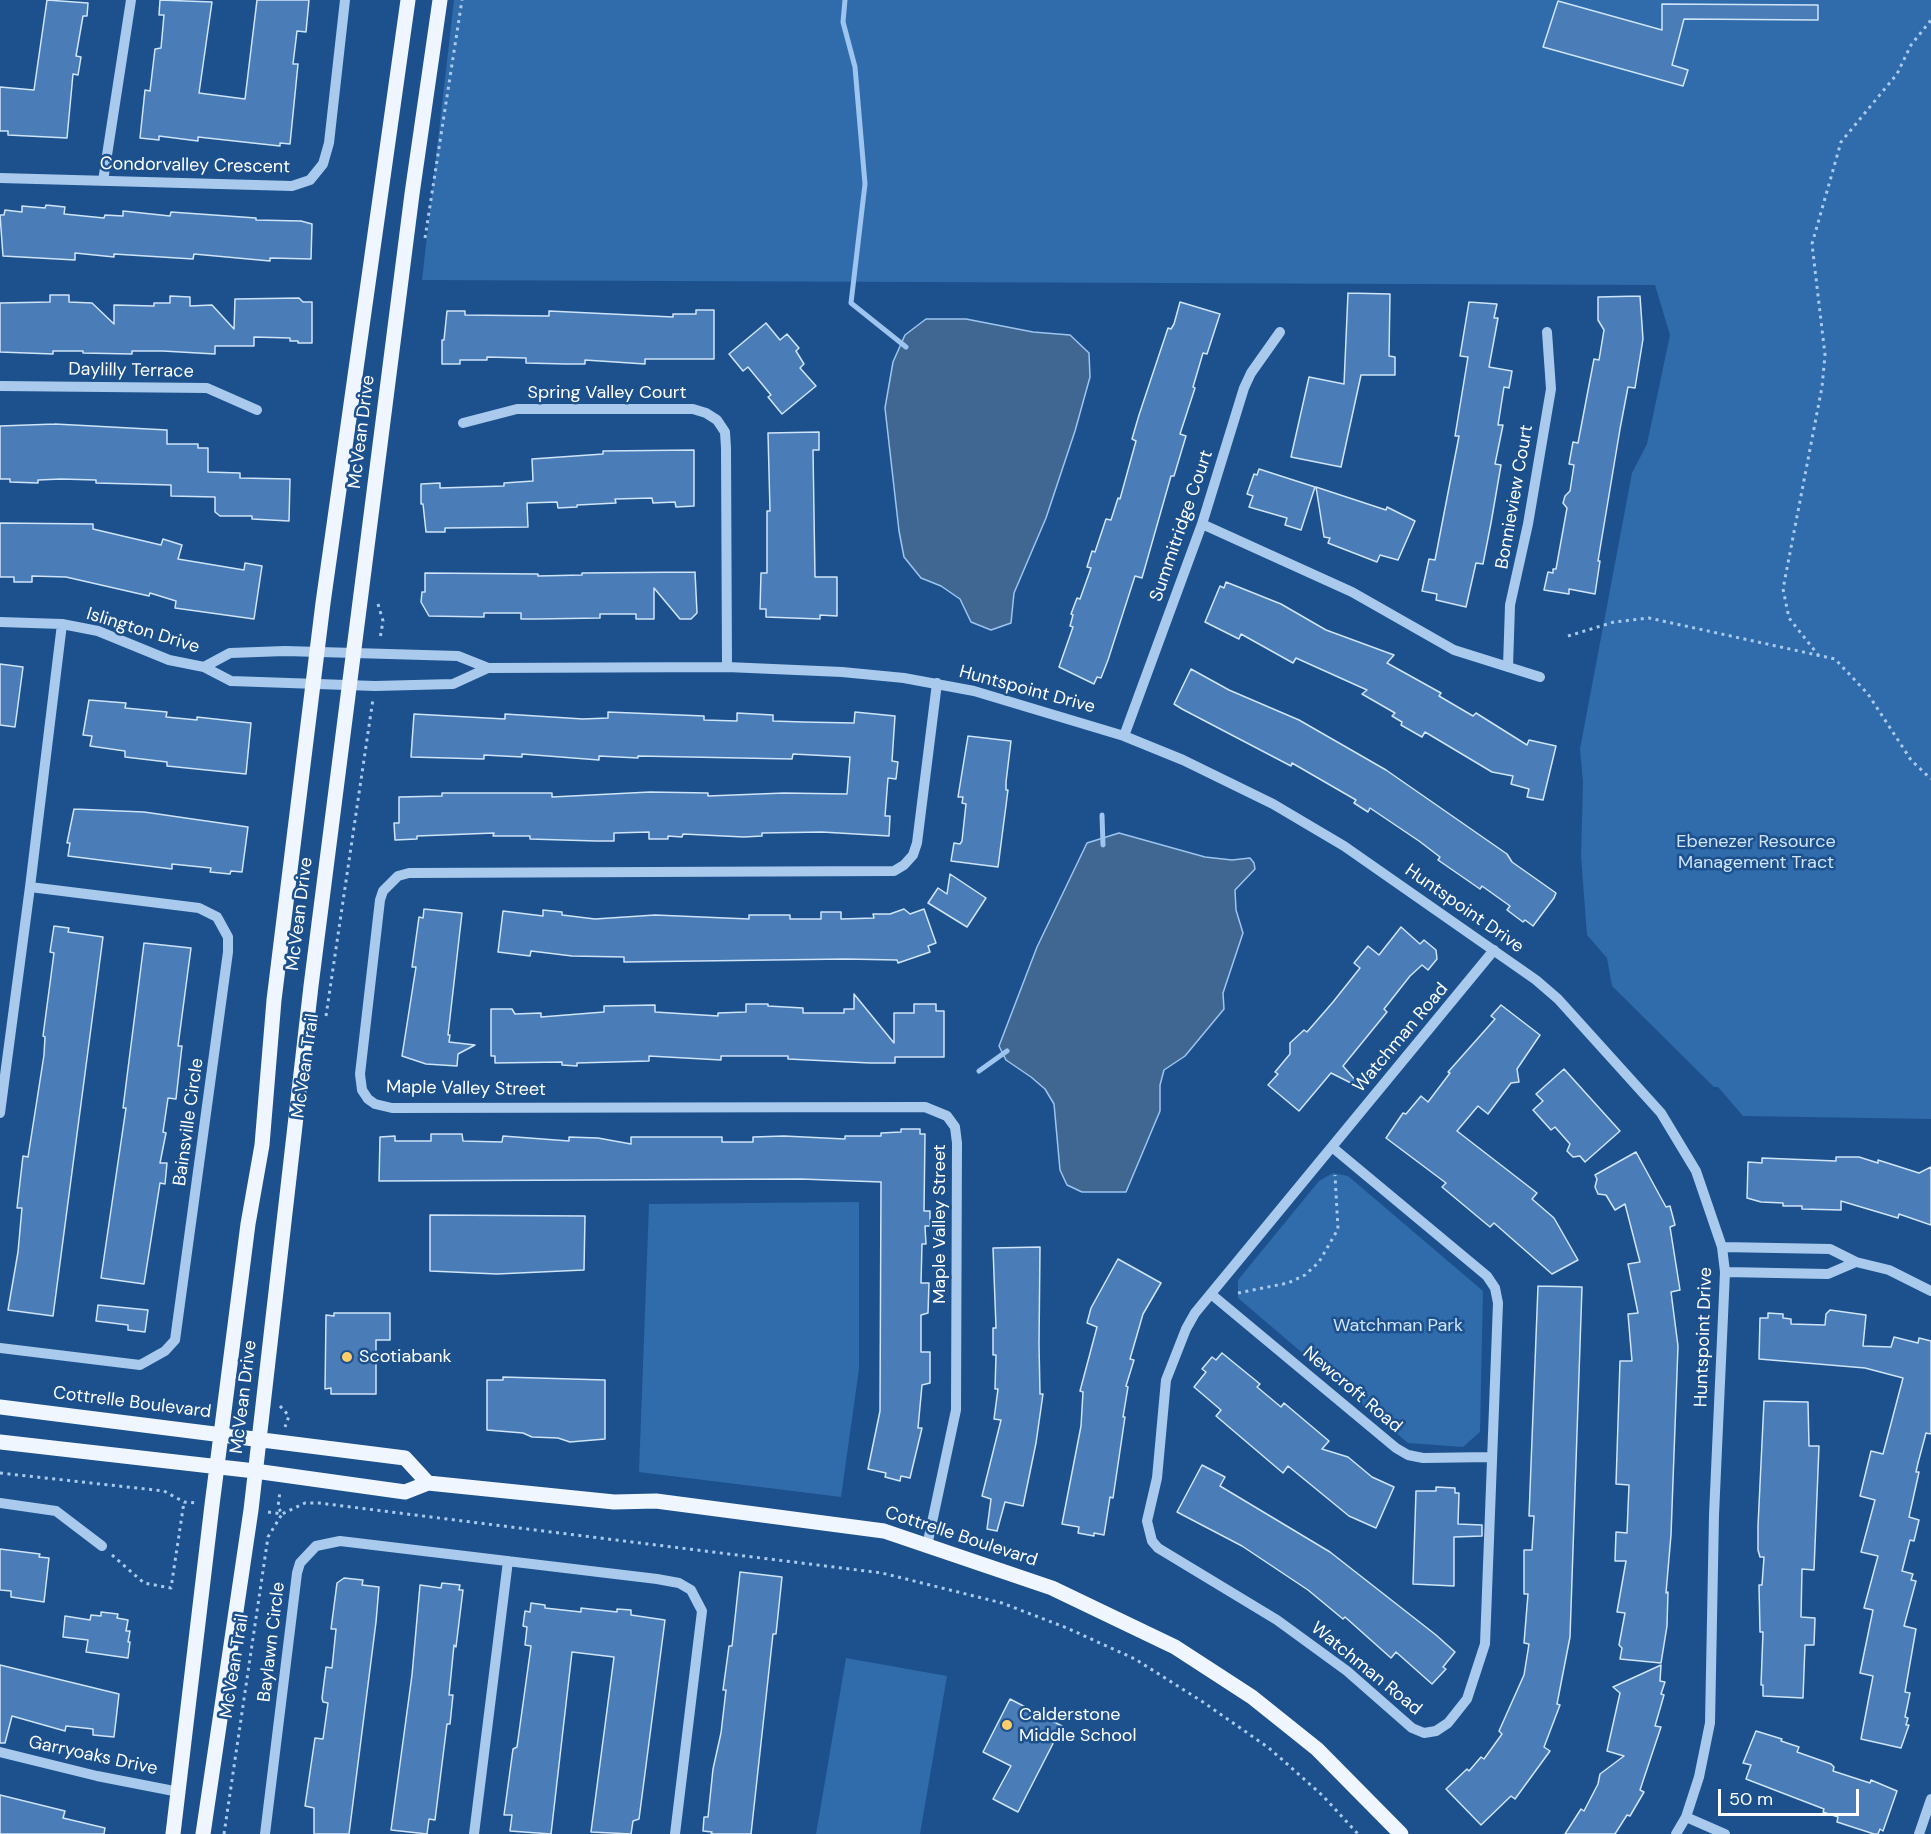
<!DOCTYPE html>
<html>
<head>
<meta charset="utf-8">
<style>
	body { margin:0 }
	#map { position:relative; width:1931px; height:1834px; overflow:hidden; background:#1c518d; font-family:"DM Sans",sans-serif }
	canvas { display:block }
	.scale { position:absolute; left:1718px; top:1789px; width:141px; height:27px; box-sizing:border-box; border:3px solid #fff; border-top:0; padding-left:8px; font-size:18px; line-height:21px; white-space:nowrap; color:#fff; -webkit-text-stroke:4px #1c518d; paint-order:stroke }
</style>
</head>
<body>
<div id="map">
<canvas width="1931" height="1834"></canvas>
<div class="scale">50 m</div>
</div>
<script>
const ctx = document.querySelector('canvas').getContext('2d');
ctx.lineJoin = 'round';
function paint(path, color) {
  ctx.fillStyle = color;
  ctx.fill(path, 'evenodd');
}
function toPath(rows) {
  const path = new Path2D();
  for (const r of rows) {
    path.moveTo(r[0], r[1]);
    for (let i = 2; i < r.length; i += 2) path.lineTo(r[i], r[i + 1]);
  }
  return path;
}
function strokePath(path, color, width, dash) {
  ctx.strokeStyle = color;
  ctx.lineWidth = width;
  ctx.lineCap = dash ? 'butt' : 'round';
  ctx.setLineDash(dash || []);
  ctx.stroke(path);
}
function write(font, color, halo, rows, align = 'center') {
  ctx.font = font + ' "DM Sans",sans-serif';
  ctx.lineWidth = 5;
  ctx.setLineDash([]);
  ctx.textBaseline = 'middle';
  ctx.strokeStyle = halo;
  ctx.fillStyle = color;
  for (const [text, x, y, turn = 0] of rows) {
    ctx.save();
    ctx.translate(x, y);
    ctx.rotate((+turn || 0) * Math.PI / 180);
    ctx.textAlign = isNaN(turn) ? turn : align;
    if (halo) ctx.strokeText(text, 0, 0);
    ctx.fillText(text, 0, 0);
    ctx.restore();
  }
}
paint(toPath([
	[454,0,1931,0,1931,1119,1743,1116,1718,1087,1714,1087,1612,986,1607,958,1587,935,1581,856,1583,783,1580,749,1632,473,1647,444,1670,335,1655,285,422,280],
	[1333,1173,1348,1176,1483,1291,1480,1432,1463,1447,1408,1443,1238,1298,1238,1280,1319,1181],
	[859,1202,859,1369,841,1497,639,1472,649,1204],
	[846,1658,947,1676,920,1834,816,1834]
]), '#306bab');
const water = toPath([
	[926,319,966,319,1033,332,1070,335,1089,353,1090,377,1075,431,1046,518,1014,593,1011,623,991,630,971,622,960,599,941,586,921,578,904,557,899,531,885,408,893,362,905,335,926,319],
	[1119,833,1205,857,1232,860,1250,858,1254,863,1255,869,1235,890,1236,910,1243,933,1223,993,1224,1009,1185,1056,1164,1070,1160,1085,1160,1111,1126,1192,1082,1192,1067,1185,1060,1170,1054,1104,1045,1089,1031,1077,1006,1060,999,1046,1037,947,1087,843,1119,833]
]);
paint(water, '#406791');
strokePath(water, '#9dc5ef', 1.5);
strokePath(toPath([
	[845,0,843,22,855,67,865,184,851,303,906,347],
	[1102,815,1103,845],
	[979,1071,1007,1051]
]), '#9dc5ef', 5);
const building = toPath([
	[47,0,88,3,87,16,83,16,76,56,81,57,78,75,73,74,67,138,8,135,8,131,0,131,0,87,34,90,47,0],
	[160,0,212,2,199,93,245,99,257,0,309,0,306,32,297,31,293,64,298,64,290,144,280,143,280,146,198,137,198,141,159,136,159,140,140,138,145,90,150,91,155,49,161,48,164,15,159,15,160,0],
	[1558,1,1662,30,1662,4,1818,5,1818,20,1684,19,1672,65,1688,70,1683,86,1543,47,1558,1],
	[46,205,65,207,64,214,104,218,105,215,123,216,123,211,170,216,171,212,256,218,256,220,301,221,312,224,311,259,270,258,270,261,194,254,193,259,114,254,114,257,75,253,75,260,3,256,0,215,4,215,5,210,22,212,22,206,45,208,46,205],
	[1348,293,1390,294,1389,356,1395,357,1395,375,1361,375,1341,467,1291,457,1309,377,1344,384,1348,293],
	[50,295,69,295,69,302,92,303,114,324,114,305,154,306,154,303,170,303,170,296,190,297,190,306,212,305,234,329,235,299,299,298,303,302,312,302,312,343,298,343,298,341,290,341,290,338,254,337,254,346,215,346,215,354,163,351,132,351,132,354,83,353,83,351,53,351,53,354,0,352,0,303,50,302,50,295],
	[1640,296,1643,339,1635,388,1628,387,1620,429,1598,561,1600,561,1595,594,1569,589,1569,594,1544,590,1548,572,1553,573,1553,569,1556,569,1567,508,1563,503,1565,496,1570,491,1574,465,1569,464,1573,442,1578,443,1594,359,1599,360,1604,330,1598,320,1598,297,1640,296],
	[1180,302,1220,314,1207,354,1203,353,1193,387,1195,388,1180,434,1186,436,1174,476,1171,476,1142,578,1135,576,1108,660,1101,678,1097,677,1094,684,1059,667,1073,627,1070,626,1073,615,1071,614,1077,598,1080,599,1091,568,1087,567,1092,551,1095,552,1106,519,1111,520,1118,498,1120,499,1136,441,1132,439,1139,415,1168,328,1171,329,1174,324,1180,302],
	[1469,302,1497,304,1494,318,1498,318,1489,367,1512,371,1509,388,1504,387,1498,425,1503,425,1495,464,1501,465,1491,523,1483,564,1476,563,1466,607,1436,600,1437,594,1422,591,1429,559,1435,560,1459,436,1455,436,1468,357,1460,356,1469,302],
	[696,310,714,310,714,359,645,359,645,364,585,360,585,364,566,364,526,363,526,358,487,357,487,360,460,360,460,364,442,364,442,340,444,340,447,311,465,311,465,315,549,316,549,311,673,317,673,314,696,314,696,310],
	[766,323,780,340,787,334,799,348,796,351,804,364,800,368,816,386,782,414,768,397,771,395,748,367,743,371,729,354,766,323],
	[55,424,167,430,167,444,198,444,198,448,208,448,208,472,240,473,240,478,290,479,289,521,252,519,252,516,220,516,215,512,215,497,171,496,171,485,96,483,96,480,61,479,38,480,38,483,10,482,10,479,0,479,0,426,55,424],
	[819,432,819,450,813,450,815,577,837,577,837,616,820,615,820,619,766,617,766,609,760,609,761,573,767,573,767,511,770,511,768,433,819,432],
	[694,450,694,506,676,507,675,502,653,503,652,498,615,499,616,503,577,505,577,507,558,508,557,502,527,503,528,527,445,528,445,532,426,532,423,504,421,504,421,484,440,483,440,488,504,486,504,483,533,481,532,459,603,454,603,451,694,450],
	[1259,469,1315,487,1301,530,1285,525,1287,518,1249,507,1253,496,1247,494,1254,474,1257,475,1259,469],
	[1316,487,1386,510,1387,507,1415,521,1398,560,1380,555,1377,562,1328,543,1330,538,1324,537,1316,487],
	[0,523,93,524,93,529,161,545,163,539,182,545,178,559,244,570,245,563,262,566,254,619,175,608,176,601,150,593,149,596,66,577,32,576,32,582,14,582,14,577,0,577,0,523],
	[695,572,697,613,691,619,680,619,654,588,654,619,636,619,636,614,600,614,600,618,537,619,521,619,521,613,484,613,484,617,429,616,421,602,422,592,425,592,425,573,538,574,538,576,582,575,582,573,695,572],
	[1226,582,1281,604,1326,630,1394,655,1387,663,1441,693,1439,696,1473,716,1476,713,1527,745,1529,740,1556,746,1543,800,1527,797,1529,789,1511,784,1513,776,1492,772,1425,732,1422,737,1401,725,1402,722,1392,716,1395,713,1362,694,1367,690,1296,658,1293,663,1241,634,1239,639,1205,622,1220,586,1224,588,1226,582],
	[0,664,23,667,15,727,0,725,0,664],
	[1191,669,1229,690,1299,720,1386,770,1507,854,1512,862,1556,893,1554,898,1533,926,1525,920,1523,922,1507,910,1510,906,1482,886,1480,889,1438,860,1440,857,1419,841,1370,808,1368,812,1354,803,1356,800,1292,763,1291,766,1182,709,1174,704,1191,669],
	[89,700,126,703,125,708,167,712,166,717,197,720,197,717,251,723,246,774,167,766,167,762,125,757,125,751,90,746,92,736,83,735,89,700],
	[608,712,704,716,704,720,737,721,737,713,773,715,773,721,803,722,854,723,855,712,895,716,892,761,898,762,896,779,888,778,885,816,890,816,889,836,822,832,762,833,762,836,744,837,683,834,682,837,668,836,668,839,649,839,649,832,614,833,614,841,596,841,530,839,530,836,493,836,494,833,417,836,417,839,395,840,394,823,399,823,399,797,442,796,442,793,552,793,552,797,650,792,708,793,708,796,784,793,847,794,850,757,793,754,792,759,638,756,638,758,599,756,599,760,522,754,522,757,484,755,484,759,411,757,414,714,505,719,505,714,583,719,608,718,608,712],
	[968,736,1011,741,1006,782,1006,790,1008,790,998,867,951,861,954,843,960,844,962,841,966,804,962,803,963,797,958,797,968,736],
	[74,809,144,812,248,827,242,872,231,871,230,874,210,872,211,868,172,864,172,869,68,856,70,843,67,843,74,809],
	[950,874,986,898,967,927,928,903,938,888,947,894,950,874],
	[424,909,462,913,448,1035,450,1035,449,1042,475,1045,458,1054,457,1066,426,1064,402,1056,416,967,412,967,419,917,423,918,424,909],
	[904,909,910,914,924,909,936,943,928,946,930,952,898,963,897,960,846,959,624,962,624,957,572,956,531,951,530,956,498,952,503,911,543,916,543,910,562,912,562,915,595,919,655,915,749,919,749,915,790,915,790,919,821,919,821,912,841,912,841,919,874,918,873,914,890,914,904,909],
	[54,926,69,928,68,932,103,937,53,1316,8,1310,18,1252,22,1208,17,1208,23,1156,28,1157,44,1055,45,1037,43,1036,54,953,50,952,54,926],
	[1401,927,1420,944,1424,940,1436,950,1437,959,1428,970,1422,965,1410,976,1384,1009,1387,1012,1343,1066,1363,1089,1331,1073,1299,1111,1268,1085,1278,1074,1275,1072,1290,1054,1290,1043,1304,1030,1307,1032,1333,1002,1360,968,1354,963,1368,946,1379,955,1401,927],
	[144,943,191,948,178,1046,182,1046,176,1099,168,1098,163,1132,166,1133,160,1163,167,1163,165,1184,160,1183,144,1284,101,1278,126,1108,123,1108,144,943],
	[854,994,894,1043,894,1013,914,1013,914,1004,936,1004,936,1011,944,1011,944,1057,895,1057,895,1063,870,1063,788,1059,788,1056,721,1056,721,1060,649,1056,649,1061,577,1063,577,1066,562,1065,562,1062,495,1063,495,1056,491,1056,491,1009,512,1009,515,1014,541,1013,541,1017,604,1012,604,1006,655,1005,655,1012,718,1016,718,1013,746,1012,746,1004,768,1004,768,1006,803,1008,803,1013,844,1013,844,1009,854,1009,854,994],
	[1501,1005,1540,1035,1517,1069,1519,1082,1511,1083,1488,1114,1478,1106,1457,1131,1537,1193,1532,1199,1554,1218,1578,1260,1552,1274,1494,1223,1490,1227,1442,1187,1446,1183,1386,1138,1403,1113,1406,1114,1421,1096,1428,1102,1450,1073,1448,1072,1495,1019,1491,1016,1501,1005],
	[1564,1069,1620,1131,1585,1162,1580,1156,1573,1157,1567,1151,1570,1144,1555,1127,1551,1130,1533,1110,1543,1101,1536,1094,1564,1069],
	[901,1129,920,1129,920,1134,925,1134,924,1211,930,1211,930,1226,925,1226,926,1244,922,1244,921,1283,929,1283,928,1313,921,1315,921,1352,930,1352,930,1383,922,1385,918,1428,922,1428,910,1478,901,1476,900,1481,885,1477,886,1473,868,1469,880,1411,881,1182,801,1179,379,1181,380,1137,395,1136,395,1141,431,1141,431,1134,462,1134,463,1141,502,1142,503,1136,569,1141,569,1137,598,1138,631,1144,631,1137,722,1137,722,1142,753,1142,753,1137,784,1136,845,1139,845,1136,881,1136,881,1133,901,1132,901,1129],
	[1636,1152,1666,1207,1670,1206,1675,1225,1670,1227,1680,1290,1671,1292,1678,1346,1671,1535,1666,1593,1668,1592,1667,1626,1661,1663,1620,1659,1622,1648,1619,1645,1625,1613,1617,1612,1626,1561,1615,1561,1616,1532,1627,1533,1629,1485,1616,1484,1620,1361,1632,1361,1628,1314,1638,1313,1628,1264,1640,1262,1625,1204,1615,1210,1606,1195,1598,1194,1595,1187,1597,1179,1595,1175,1636,1152],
	[1836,1157,1859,1157,1878,1163,1878,1160,1919,1173,1931,1167,1931,1225,1899,1214,1898,1218,1841,1201,1841,1210,1802,1209,1802,1206,1783,1206,1783,1203,1761,1202,1747,1198,1748,1162,1762,1163,1762,1158,1836,1161,1836,1157],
	[430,1215,585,1216,584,1270,497,1274,430,1271,430,1215],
	[1040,1247,1039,1344,1040,1394,1043,1394,1036,1443,1023,1506,1005,1502,997,1531,987,1529,991,1499,982,1496,1001,1420,994,1419,998,1389,995,1389,996,1355,993,1355,993,1328,996,1328,993,1248,1040,1247],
	[1118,1259,1161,1283,1143,1314,1130,1359,1134,1360,1126,1386,1128,1387,1123,1417,1125,1417,1113,1498,1110,1497,1104,1535,1094,1533,1094,1536,1078,1533,1079,1527,1062,1524,1081,1426,1083,1392,1080,1391,1097,1327,1087,1323,1091,1308,1118,1259],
	[1538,1286,1582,1287,1570,1637,1557,1704,1560,1705,1544,1747,1550,1751,1515,1799,1511,1796,1481,1825,1446,1789,1467,1769,1469,1771,1481,1757,1484,1759,1502,1734,1499,1731,1524,1675,1529,1644,1524,1643,1528,1594,1524,1594,1524,1550,1532,1550,1534,1516,1529,1516,1538,1286],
	[98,1305,148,1310,145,1332,128,1330,128,1325,96,1321,98,1305],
	[1830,1310,1866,1315,1863,1346,1891,1347,1894,1337,1918,1343,1919,1338,1931,1341,1931,1434,1926,1433,1918,1463,1916,1472,1919,1472,1909,1517,1919,1520,1914,1541,1910,1540,1902,1571,1913,1574,1911,1580,1916,1581,1904,1626,1916,1629,1905,1692,1910,1693,1905,1717,1908,1718,1906,1725,1909,1725,1901,1748,1861,1739,1873,1676,1860,1673,1873,1610,1864,1608,1878,1556,1861,1552,1875,1500,1860,1496,1871,1451,1883,1454,1903,1378,1865,1368,1759,1359,1760,1318,1768,1318,1768,1313,1783,1314,1783,1318,1791,1319,1791,1324,1825,1325,1826,1314,1830,1310],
	[334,1313,390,1313,390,1340,376,1340,376,1394,331,1394,331,1388,325,1389,326,1315,334,1316,334,1313],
	[1222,1353,1260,1384,1257,1387,1281,1407,1284,1403,1329,1441,1322,1449,1348,1457,1372,1477,1394,1487,1376,1528,1349,1516,1288,1466,1283,1473,1216,1416,1221,1410,1194,1387,1206,1372,1202,1369,1212,1357,1216,1360,1222,1353],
	[503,1377,605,1380,605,1439,570,1442,558,1438,532,1437,523,1433,487,1430,487,1380,503,1380,503,1377],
	[1764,1401,1808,1402,1809,1446,1819,1446,1814,1570,1802,1569,1801,1617,1815,1618,1814,1645,1805,1645,1803,1698,1763,1696,1763,1685,1761,1685,1763,1632,1760,1632,1759,1585,1762,1585,1764,1557,1760,1557,1758,1550,1758,1526,1764,1401],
	[1202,1465,1225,1477,1220,1486,1330,1552,1436,1635,1455,1652,1443,1667,1446,1669,1432,1684,1396,1652,1391,1658,1345,1617,1343,1619,1308,1590,1242,1546,1177,1512,1202,1465],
	[1436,1487,1455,1488,1455,1493,1459,1493,1458,1524,1482,1525,1482,1536,1454,1537,1454,1586,1413,1584,1416,1491,1436,1491,1436,1487],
	[0,1549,40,1554,39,1557,49,1558,44,1602,11,1597,11,1591,0,1590,0,1549],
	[740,1572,782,1577,776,1634,773,1634,751,1834,711,1834,712,1832,703,1831,704,1817,708,1817,713,1769,721,1733,726,1690,723,1690,729,1646,732,1646,740,1572],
	[344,1578,363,1580,362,1585,379,1587,376,1622,349,1834,314,1834,314,1808,305,1806,315,1738,323,1739,328,1703,323,1702,322,1698,326,1667,332,1668,336,1629,331,1629,337,1583,344,1578],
	[442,1583,460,1585,459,1590,463,1590,456,1647,454,1645,449,1695,453,1695,450,1724,447,1724,435,1820,429,1819,427,1834,391,1830,412,1675,420,1585,441,1588,442,1583],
	[531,1603,545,1605,545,1608,581,1612,581,1608,617,1612,617,1609,631,1610,631,1615,665,1620,639,1819,633,1821,631,1834,591,1832,614,1657,572,1652,551,1834,510,1831,512,1815,504,1815,513,1749,517,1747,531,1646,525,1645,527,1627,523,1626,525,1611,530,1612,531,1603],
	[101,1612,118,1614,117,1618,128,1620,126,1631,130,1631,128,1642,130,1642,128,1658,86,1652,88,1640,63,1637,65,1616,90,1620,91,1615,101,1616,101,1612],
	[0,1665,119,1694,114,1737,93,1735,93,1729,66,1726,65,1731,12,1716,5,1743,0,1743,0,1665],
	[1661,1665,1660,1681,1665,1682,1661,1694,1664,1695,1655,1726,1661,1727,1640,1790,1644,1792,1630,1816,1627,1815,1615,1834,1565,1834,1581,1809,1584,1811,1598,1784,1600,1774,1624,1756,1607,1751,1620,1693,1613,1687,1661,1665],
	[1010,1699,1062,1726,1018,1812,993,1799,1011,1766,983,1752,1010,1699],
	[1756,1731,1782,1739,1781,1741,1799,1747,1797,1752,1831,1764,1834,1767,1833,1771,1870,1783,1871,1780,1897,1791,1883,1831,1880,1829,1878,1834,1874,1834,1837,1822,1838,1817,1823,1812,1824,1809,1746,1779,1751,1765,1743,1763,1756,1731],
	[0,1795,65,1811,63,1818,105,1828,104,1834,0,1834,0,1795]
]);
paint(building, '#4a7db7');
strokePath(building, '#cfe4f9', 1.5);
strokePath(toPath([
	[425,238,462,0],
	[378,604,383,621,380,639],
	[1568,636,1614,622,1649,618,1835,659,1868,694,1911,760,1931,779],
	[1819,656,1789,618,1783,589,1822,387,1825,355,1812,244,1841,142,1897,74,1911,45,1931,20],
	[326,1016,373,699],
	[1238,1293,1288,1283,1305,1275,1319,1262,1338,1229,1335,1175],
	[280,1406,289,1416,285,1427],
	[0,1473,164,1491,184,1502,196,1503],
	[268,1512,282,1514,305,1503,319,1503,495,1525,882,1573,1002,1603,1067,1628,1135,1659,1203,1702,1269,1748,1322,1795,1358,1834],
	[112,1555,144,1583,171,1588,184,1502],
	[224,1834,268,1537,282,1514,278,1507,280,1491]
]), '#a9caed', 3, [3, 4.5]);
strokePath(toPath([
	[0,178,292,186,310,180,323,164,329,143,345,0],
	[103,181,131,0],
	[0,386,207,388,257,410],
	[463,423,517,409,693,409,706,413,717,420,725,432,726,448,727,667],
	[1202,524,1352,592,1454,650,1540,677],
	[0,622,62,624,98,631,169,660,204,667,231,681,375,686,453,684,488,668],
	[204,667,230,653,285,651,458,656,488,668,727,667,842,672,904,678,974,691,1124,736,1183,760,1273,804,1344,846,1536,980,1558,999,1661,1113,1696,1171,1722,1247,1725,1272,1714,1515,1710,1723,1699,1777,1686,1817,1676,1834],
	[1508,667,1510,605,1528,524,1551,389,1547,332],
	[1124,736,1202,524,1244,388,1251,373,1280,332],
	[30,887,62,624],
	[0,1113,30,887,199,908,217,917,228,937,228,952,175,1340,165,1351,140,1365,0,1348],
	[1332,1147,1487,1276,1495,1288,1498,1303,1485,1644,1467,1699,1448,1723,1436,1731,1424,1733,1412,1728,1347,1671,1277,1620,1158,1548,1152,1541,1147,1521,1157,1478,1166,1380,1186,1329,1195,1313,1494,950],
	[1722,1247,1830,1249,1856,1262,1889,1270,1931,1291],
	[1725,1272,1828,1274,1856,1262],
	[1211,1294,1396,1448,1408,1455,1423,1458,1492,1457],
	[0,1503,56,1511,102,1546],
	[927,1546,956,1410,957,1143,955,1127,947,1116,925,1107,392,1108,375,1104,368,1099,362,1090,360,1074,380,900,383,891,398,876,409,873,894,871,904,865,913,855,917,843,937,683],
	[0,1752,97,1776,179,1792],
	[1686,1817,1725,1834],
	[265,1834,297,1573,300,1563,316,1546,340,1541,657,1579,679,1583,691,1590,702,1611,675,1834],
	[474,1834,508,1561],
	[1919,1834,1931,1799]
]), '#a9caed', 10);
strokePath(toPath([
	[0,1407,405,1458,428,1483],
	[0,1442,255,1471,405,1492,428,1483,614,1502,656,1501,884,1531,1052,1588,1175,1647,1252,1697,1317,1749,1401,1834],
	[173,1834,212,1505,248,1224,262,1145,274,1000,323,603,408,0],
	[203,1834,251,1510,311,986,412,194,440,0]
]), '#f0f6ff', 15);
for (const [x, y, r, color] of [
	[347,1357,6,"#fdcd67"],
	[1007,1725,6,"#fdcd67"]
]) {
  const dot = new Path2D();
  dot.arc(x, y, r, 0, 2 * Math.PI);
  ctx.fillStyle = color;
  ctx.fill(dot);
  strokePath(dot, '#1c518d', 2);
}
write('18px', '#fff', '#1c518d', [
	["Condorvalley Crescent",195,166,1],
	["Daylilly Terrace",131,371,1],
	["Spring Valley Court",607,393],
	["McVean Drive",362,432,-83],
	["Bonnieview Court",1515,497,-80],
	["Summitridge Court",1182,526,-71],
	["Islington Drive",143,631,17],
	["Huntspoint Drive",1027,690,15],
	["Huntspoint Drive",1464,909,35],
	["McVean Drive",300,914,-83],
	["Watchman Road",1401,1038,-50],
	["McVean Trail",306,1066,-82],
	["Maple Valley Street",466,1089,1],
	["Bainsville Circle",189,1122,-82],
	["Maple Valley Street",940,1224,-90],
	["Huntspoint Drive",1704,1337,-88],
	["Newcroft Road",1352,1390,40],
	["McVean Drive",244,1397,-83],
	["Cottrelle Boulevard",132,1403,7],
	["Cottrelle Boulevard",961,1537,18],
	["Baylawn Circle",272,1642,-83],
	["McVean Trail",235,1666,-81],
	["Watchman Road",1366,1669,39],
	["Garryoaks Drive",93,1756,12]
]);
write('18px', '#cfe4f9', '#1c518d', [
	["Ebenezer Resource",1756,842],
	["Management Tract",1756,863],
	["Watchman Park",1398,1326]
]);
write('18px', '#fff', '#1c518d', [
	["Scotiabank",359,1357],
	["Calderstone",1019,1715],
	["Middle School",1019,1736]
], 'left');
</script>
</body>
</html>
